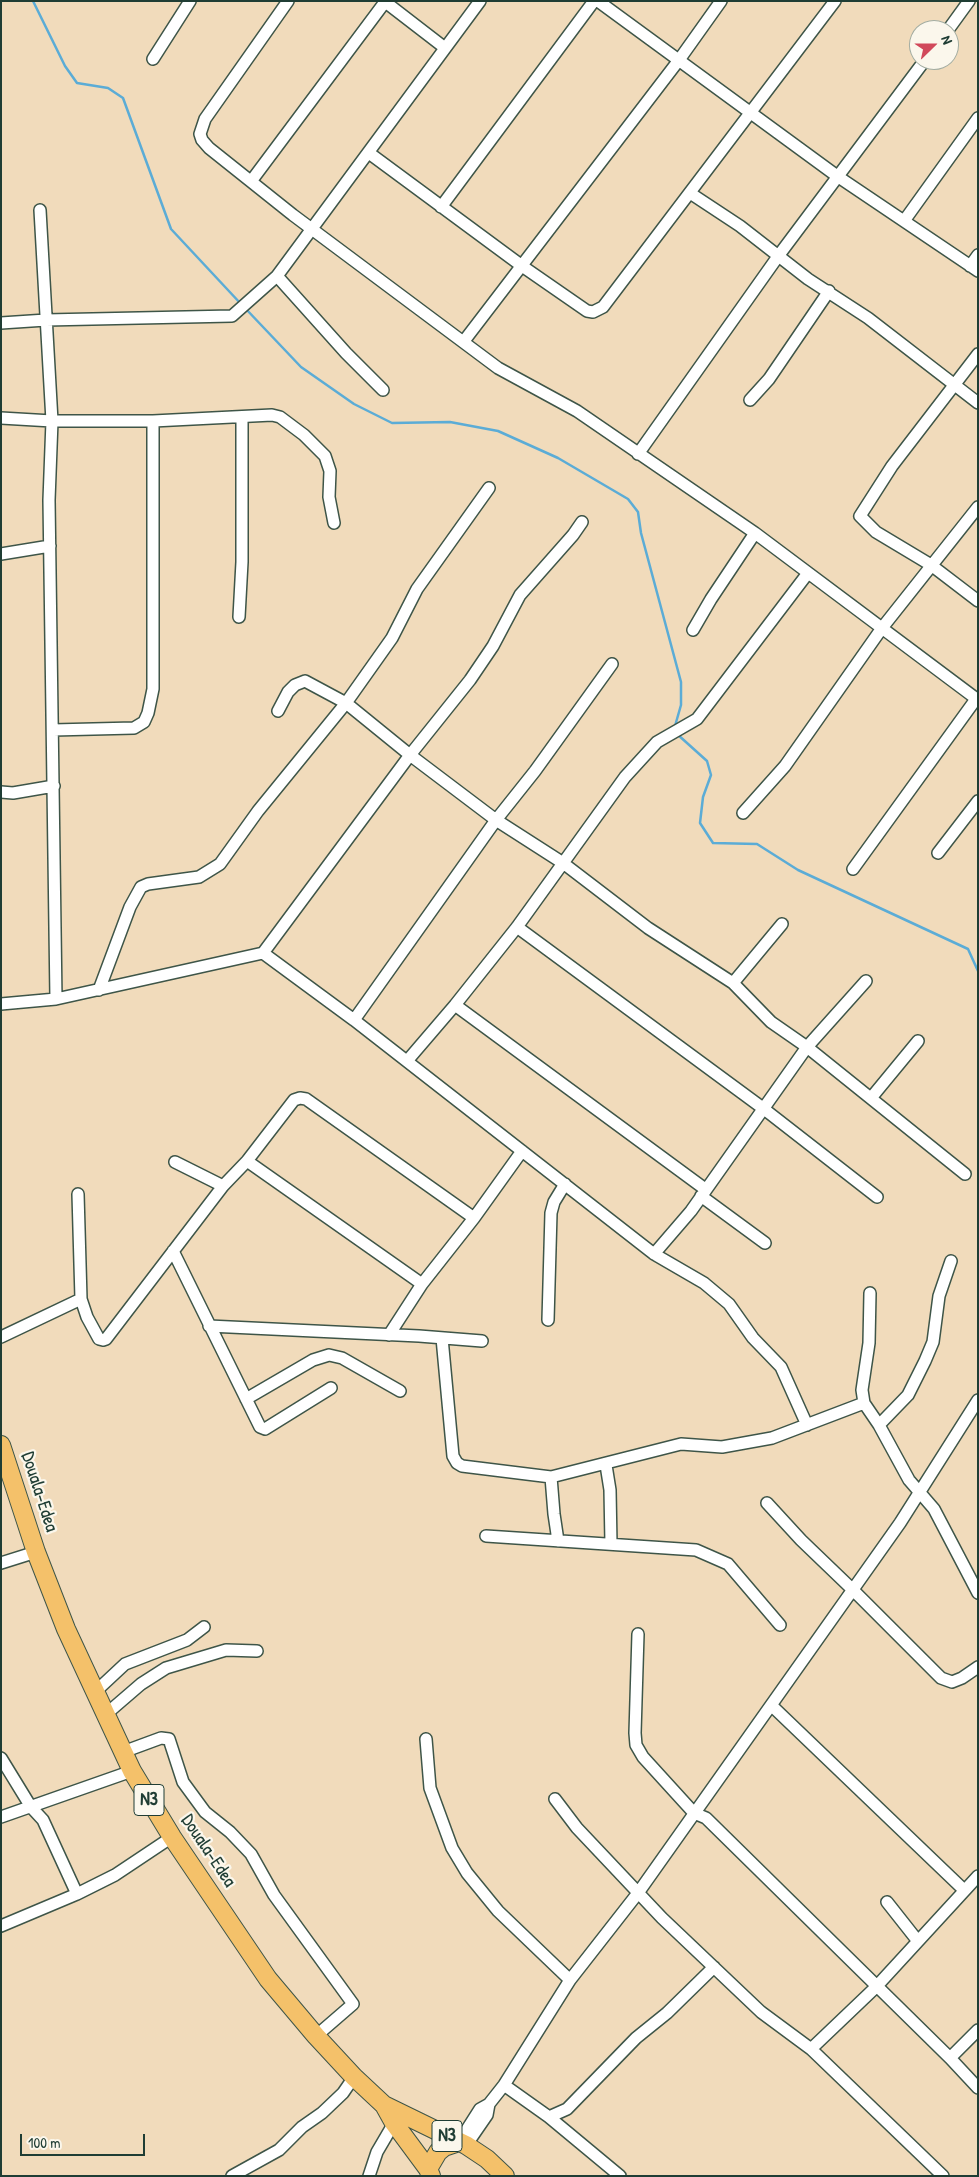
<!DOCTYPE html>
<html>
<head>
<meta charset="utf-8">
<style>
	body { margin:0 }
	#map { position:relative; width:979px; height:2177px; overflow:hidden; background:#f1dbbb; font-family:"Patrick Hand",sans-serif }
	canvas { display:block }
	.frame { position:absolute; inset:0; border:2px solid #1f3d34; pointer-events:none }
	.north { position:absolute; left:909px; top:20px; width:50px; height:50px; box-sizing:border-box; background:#fbf7ec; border:1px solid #a3ada2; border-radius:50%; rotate:68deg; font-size:14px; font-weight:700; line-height:20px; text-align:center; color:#1f3d34 }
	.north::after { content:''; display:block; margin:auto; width:18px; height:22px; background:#d1495b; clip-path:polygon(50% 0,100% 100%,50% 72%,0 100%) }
	.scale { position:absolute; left:20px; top:2134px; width:125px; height:22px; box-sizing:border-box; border:2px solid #1f3d34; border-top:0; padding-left:6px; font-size:15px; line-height:18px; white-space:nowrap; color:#1f3d34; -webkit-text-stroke:4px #fbf7ec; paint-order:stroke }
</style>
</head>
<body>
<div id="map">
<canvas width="979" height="2177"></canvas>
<div class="frame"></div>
<div class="north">N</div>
<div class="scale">100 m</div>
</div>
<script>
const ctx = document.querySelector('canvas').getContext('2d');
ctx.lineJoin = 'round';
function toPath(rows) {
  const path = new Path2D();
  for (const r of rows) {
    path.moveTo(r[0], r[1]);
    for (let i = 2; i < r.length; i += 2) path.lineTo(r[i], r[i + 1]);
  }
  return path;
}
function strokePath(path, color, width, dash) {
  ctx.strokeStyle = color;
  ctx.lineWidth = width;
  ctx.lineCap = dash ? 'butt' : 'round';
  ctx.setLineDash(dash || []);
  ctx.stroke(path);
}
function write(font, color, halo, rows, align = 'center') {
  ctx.font = font + ' "Patrick Hand",sans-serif';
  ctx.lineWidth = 4.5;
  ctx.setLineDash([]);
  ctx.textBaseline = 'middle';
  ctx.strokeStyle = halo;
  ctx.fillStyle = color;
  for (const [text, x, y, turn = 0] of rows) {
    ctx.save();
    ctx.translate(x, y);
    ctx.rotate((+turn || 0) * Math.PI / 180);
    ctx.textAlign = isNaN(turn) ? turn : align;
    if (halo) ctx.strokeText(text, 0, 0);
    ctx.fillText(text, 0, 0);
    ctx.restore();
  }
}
strokePath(toPath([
	[33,1,65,66,77,83,108,88,123,98,171,229,241,304],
	[245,308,301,367,354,404,392,423,450,422,498,431,558,458,628,499,638,512,641,533,681,682,681,705,675,726],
	[677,734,707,761,711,775,703,797,700,823,713,843,757,844,798,870,968,949,978,971]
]), '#5bacd6', 2.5);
const minor = toPath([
	[288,1,205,119,200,134,202,140,209,148,293,215,498,368,577,411,755,533,978,700],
	[384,1,445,48],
	[598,1,837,176,978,271],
	[948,30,969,1],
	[153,59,190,1],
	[369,153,522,266,587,311,593,312,603,307,835,1],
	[252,180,385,2],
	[690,193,740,226,808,279,868,318,978,403],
	[441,207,594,1],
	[40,210,52,421,49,500,56,999],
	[904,221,978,118],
	[970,266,978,255],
	[277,276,346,353,383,390],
	[1,323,46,320,232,316,277,276,480,1],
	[464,341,679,60,721,1],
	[978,354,892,466,860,516,876,532,931,565,978,601],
	[750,400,769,379,829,291],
	[1,418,52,421,153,421,272,415,280,417,304,435,325,456,330,471,329,497,334,523],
	[638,454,779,255,925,60],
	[1,554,50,546],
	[239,617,242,562,242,418],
	[693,630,711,599,755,533],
	[278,711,288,692,295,685,305,681,346,703,410,755,496,820,563,863,648,928,733,983,771,1022,807,1047,965,1174],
	[53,730,134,728,144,722,148,713,153,689,153,421],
	[1,792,13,793,54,786],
	[743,813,785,766,882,628,978,507],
	[938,853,978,801],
	[853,869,976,699],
	[517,927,764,1109,877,1197],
	[263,953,354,1020,654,1254,704,1283,729,1304,753,1338,781,1367,807,1425],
	[733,983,782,924],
	[99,990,130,907,141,887,148,884,199,877,220,864,258,811,346,703,392,638,417,589,489,488],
	[1,1004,56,999,263,953,410,755,470,680,493,646,520,595,573,535,582,522],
	[455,1005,705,1189],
	[354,1020,496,820,535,771,612,664],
	[407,1061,455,1005,517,927,625,777,657,742,697,719,808,573],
	[871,1098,918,1041],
	[247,1161,422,1284],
	[175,1162,223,1186],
	[78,1194,81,1299,87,1317,99,1339,103,1340,106,1339,223,1186,247,1161,294,1100,300,1098,306,1099,474,1218],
	[701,1196,765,1243],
	[173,1251,260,1427,265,1429,331,1388],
	[654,1254,691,1211,807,1047,866,981],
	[870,1293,869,1343,862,1390,864,1403,879,1425,909,1480,934,1509,978,1593],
	[548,1320,551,1213,554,1202,565,1184],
	[209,1326,419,1336,482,1341],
	[389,1335,422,1284,474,1218,522,1151],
	[1,1337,81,1299],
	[442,1338,453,1456,457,1463,462,1466,551,1477,681,1444,722,1447,772,1438,864,1403],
	[246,1399,313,1360,329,1355,342,1358,400,1391],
	[879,1425,908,1395,925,1361,933,1342,939,1296,951,1261],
	[606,1465,610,1490,611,1544],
	[551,1477,554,1514,558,1541],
	[767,1503,801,1540,853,1590,941,1678,952,1682,962,1678,978,1667],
	[486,1536,696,1550,728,1564,780,1625],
	[1,1563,36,1552],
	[638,1634,635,1733,636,1745,643,1757,694,1813,706,1818,950,2058,978,2088],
	[95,1692,125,1664,187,1640,204,1627],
	[771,1705,964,1890],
	[105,1715,141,1684,166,1668,226,1650,257,1651],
	[426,1739,430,1788,452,1848,467,1873,498,1911,570,1980],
	[123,1752,161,1738,169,1739,183,1782,205,1812,230,1832,251,1854,274,1895,353,2004,316,2036],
	[1,1758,31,1807,43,1820,77,1894],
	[555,1799,577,1828,662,1918,761,2012,811,2049,943,2176],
	[1,1817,132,1771],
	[887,1902,917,1940],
	[1,1926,77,1894,115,1875,172,1837],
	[811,2049,876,1987,978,1876],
	[950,2058,978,2030],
	[504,2085,549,2117,620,2176],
	[549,2117,567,2109,636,2038,667,2013,714,1967],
	[459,2142,480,2109,489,2104,504,2085,570,1980,638,1893,900,1523,978,1400],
	[467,2144,487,2115,489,2104],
	[232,2176,279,2150,302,2127,322,2113,343,2093,354,2077],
	[369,2176,377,2152,394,2123]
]);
const highway = toPath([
	[1,1445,36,1552,66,1629,132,1771,172,1837,268,1979,316,2036,354,2077,384,2105,466,2145,487,2159,505,2176],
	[384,2105,394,2123,428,2169,431,2176],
	[428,2169,438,2152,444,2147,459,2142]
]);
strokePath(minor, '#3e5548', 14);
strokePath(highway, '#3e5548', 20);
strokePath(minor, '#fff', 11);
strokePath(highway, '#f4c16a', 18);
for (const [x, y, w] of [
	[149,1800,30],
	[447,2136,30]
]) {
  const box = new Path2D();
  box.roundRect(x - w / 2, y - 15.5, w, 31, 4);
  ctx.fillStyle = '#fbf7ec';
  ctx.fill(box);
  strokePath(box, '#1f3d34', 1);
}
write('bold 18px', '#1f3d34', null, [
	["N3",149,1800],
	["N3",447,2136]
]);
write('19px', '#1f3d34', '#fbf7ec', [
	["Douala-Edea",39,1492,72],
	["Douala-Edea",208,1851,56]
]);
</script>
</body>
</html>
